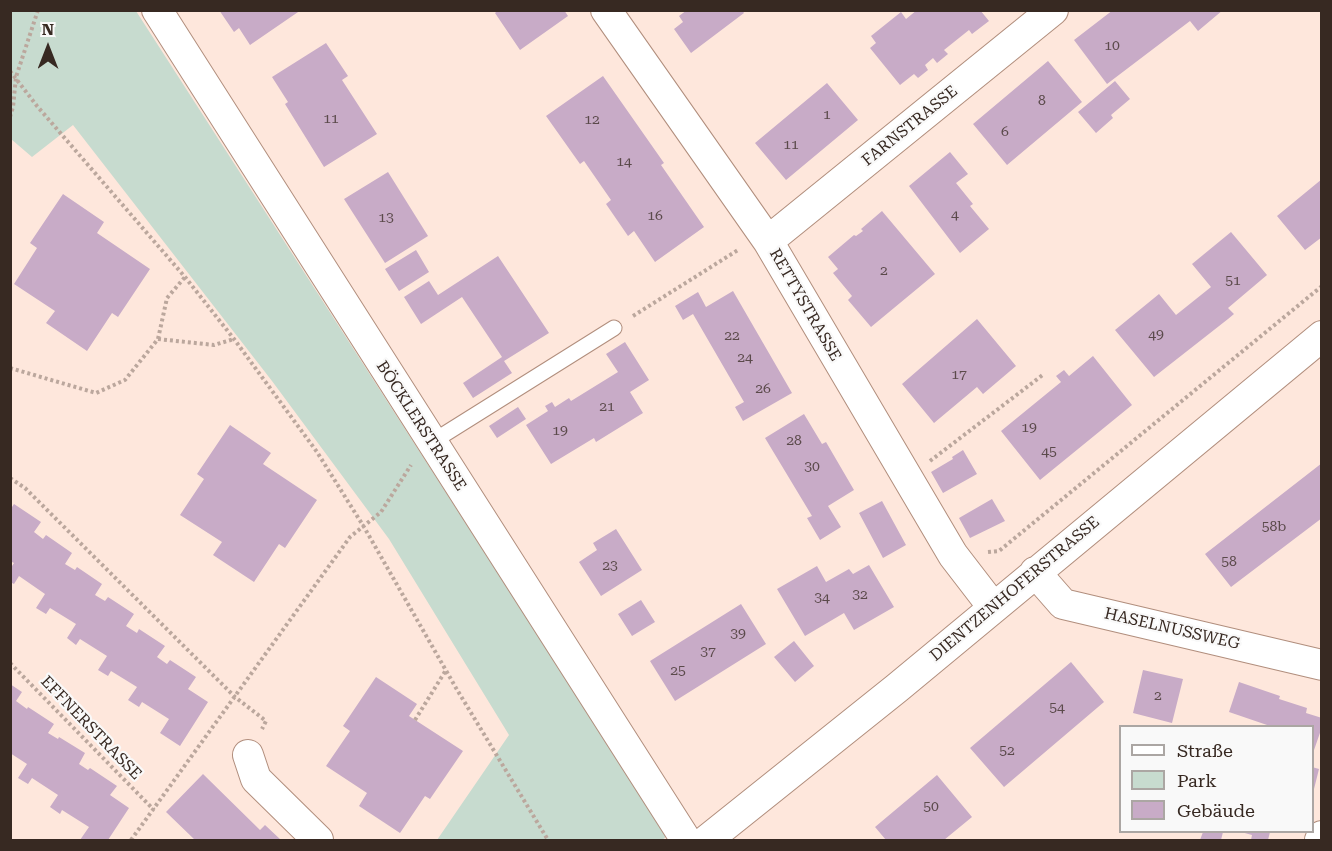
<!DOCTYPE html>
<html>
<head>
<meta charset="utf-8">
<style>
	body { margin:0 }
	#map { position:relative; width:1332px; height:851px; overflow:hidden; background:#fee7dc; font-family:"Roboto Serif",serif }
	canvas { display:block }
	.frame { position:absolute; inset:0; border:12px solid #372922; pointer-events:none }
	.legend { position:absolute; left:1119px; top:725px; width:195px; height:108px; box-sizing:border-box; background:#f9f9f9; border:2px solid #aba6a3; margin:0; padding:8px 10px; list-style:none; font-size:18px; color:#372922 }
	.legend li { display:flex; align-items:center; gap:12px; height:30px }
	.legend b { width:30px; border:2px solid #aba6a3 }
	.north { position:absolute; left:18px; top:18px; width:60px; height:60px; -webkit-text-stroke:4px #f9f9f9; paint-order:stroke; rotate:0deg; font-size:16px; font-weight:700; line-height:24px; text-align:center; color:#372922 }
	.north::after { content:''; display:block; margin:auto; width:21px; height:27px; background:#372922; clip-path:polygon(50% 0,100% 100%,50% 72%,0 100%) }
</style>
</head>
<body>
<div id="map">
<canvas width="1332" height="851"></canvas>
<div class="frame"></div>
<ul class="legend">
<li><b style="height:8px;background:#fff"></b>Straße</li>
<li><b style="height:16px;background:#c7dbcf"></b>Park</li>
<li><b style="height:16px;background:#c8abc7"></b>Gebäude</li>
</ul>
<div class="north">N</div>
</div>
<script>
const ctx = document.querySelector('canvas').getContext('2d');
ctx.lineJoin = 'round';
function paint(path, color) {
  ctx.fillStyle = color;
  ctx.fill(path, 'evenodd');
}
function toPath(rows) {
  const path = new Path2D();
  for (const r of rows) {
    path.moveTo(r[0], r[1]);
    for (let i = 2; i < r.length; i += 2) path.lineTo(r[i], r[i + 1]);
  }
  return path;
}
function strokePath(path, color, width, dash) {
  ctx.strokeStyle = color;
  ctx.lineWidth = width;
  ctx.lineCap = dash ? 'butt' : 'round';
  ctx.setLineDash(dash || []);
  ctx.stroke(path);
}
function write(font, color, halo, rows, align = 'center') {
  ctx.font = font + ' "Roboto Serif",serif';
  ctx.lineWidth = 4.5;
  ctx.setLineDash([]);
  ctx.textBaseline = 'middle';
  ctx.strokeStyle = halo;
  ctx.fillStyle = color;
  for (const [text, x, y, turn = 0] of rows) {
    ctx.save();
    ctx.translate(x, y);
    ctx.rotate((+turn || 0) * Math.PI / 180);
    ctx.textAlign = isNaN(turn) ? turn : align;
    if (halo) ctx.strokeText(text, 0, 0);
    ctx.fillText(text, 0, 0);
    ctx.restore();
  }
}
paint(toPath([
	[11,11,136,11,667,836,662,840,437,840,509,735,389,539,272,381,73,125,32,157,11,139]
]), '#c7dbcf');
paint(toPath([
	[219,10,301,10,250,45,239,28,234,32],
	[498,10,564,10,568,16,520,50,495,13],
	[687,10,742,10,744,13,691,53,674,29,683,22,679,16],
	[917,10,980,10,989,21,972,34,969,30,944,50,948,54,937,63,933,58,925,65,928,70,918,78,914,74,900,85,870,48,876,43,871,36,901,12,906,19],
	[1113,10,1223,10,1198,31,1190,21,1107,84,1074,40],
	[326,43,348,76,342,80,377,134,324,167,285,104,288,102,272,77],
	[1048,61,1082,102,1007,165,973,124],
	[603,76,664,163,661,165,704,227,655,262,634,231,628,236,606,204,611,200,584,161,580,164,546,116],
	[1115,81,1130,99,1111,115,1113,118,1096,133,1078,112],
	[827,83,858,120,786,180,755,143],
	[950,152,968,174,956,183,973,204,970,206,989,229,960,253,909,186],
	[388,172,428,236,385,263,344,199],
	[1322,179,1322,237,1305,250,1277,216],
	[63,194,104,222,97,233,150,269,118,317,112,313,87,351,46,323,55,311,14,284,37,248,30,243],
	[882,211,935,274,871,327,848,300,852,296,833,273,838,269,828,257,854,235,856,236,863,231,861,229],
	[1231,232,1267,275,1228,308,1234,314,1228,319,1154,377,1115,330,1159,294,1176,315,1211,287,1192,264],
	[416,250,429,272,399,291,385,269],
	[498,256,549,333,504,361,512,373,473,398,463,383,502,357,462,297,421,324,404,297,429,281,438,295],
	[733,291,792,393,743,421,735,407,744,402,693,314,683,320,675,306,698,292,706,307],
	[977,319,1016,366,983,394,977,387,934,423,902,384],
	[625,342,649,380,630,392,643,413,596,442,594,438,551,464,526,425,548,411,545,406,552,402,555,407,569,398,571,401,618,372,606,354],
	[1093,356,1132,405,1040,480,1001,431,1061,382,1056,376,1064,370,1069,376],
	[518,407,526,419,497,438,489,426],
	[804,414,822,444,826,442,854,490,828,506,841,527,820,540,807,518,812,516,765,438],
	[230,425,271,453,263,464,317,500,285,548,279,544,254,582,213,555,222,542,180,515,204,479,197,474],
	[963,450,977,474,943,493,931,472,953,459,952,457],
	[1322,463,1322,518,1231,587,1205,554],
	[992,499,1005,521,970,538,959,518],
	[882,501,906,545,883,558,859,513],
	[14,504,41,522,34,532,43,539,46,535,72,553,65,564,75,570,77,567,102,584,95,595,105,601,108,597,134,614,126,626,137,633,139,629,165,646,157,657,167,664,170,660,196,677,188,689,208,702,180,746,160,733,169,719,142,702,139,707,128,700,137,687,111,671,108,676,98,670,107,656,80,639,76,645,67,638,76,624,50,608,46,614,36,608,45,594,19,576,14,584,10,582,10,569,14,563,10,561,10,510],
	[616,529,642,570,601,596,579,562,597,550,593,543],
	[869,565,894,607,854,630,844,613,805,636,777,589,817,566,826,582,849,569,853,574],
	[641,600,655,622,632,636,618,614],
	[741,604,766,644,675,701,650,661],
	[794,641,814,666,795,682,774,657],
	[1071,662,1104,702,1004,787,970,748],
	[1143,670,1183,679,1172,723,1133,713],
	[376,677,417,704,409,716,463,751,430,799,425,796,400,833,359,806,367,793,326,766,350,731,343,726],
	[1239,682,1280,696,1279,699,1307,708,1306,713,1322,718,1322,727,1313,753,1312,726,1270,726,1229,712],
	[10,684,22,692,16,701,27,709,28,707,54,724,48,733,58,739,59,737,85,753,79,764,88,770,90,768,117,786,110,795,129,808,108,840,80,840,89,827,62,810,60,814,50,807,58,795,32,778,28,784,18,778,27,764,10,753],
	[1312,767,1319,769,1313,793,1312,792],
	[203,774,260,830,265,825,281,840,195,840,166,812],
	[937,775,972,817,944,840,886,840,875,827],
	[1203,832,1223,832,1221,840,1200,840],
	[1241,832,1270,832,1268,840,1251,840,1252,835]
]), '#c8abc7');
const service = toPath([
	[432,442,614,328]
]);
const minor = toPath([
	[157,10,686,840],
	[606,10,768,241,953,555,993,607],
	[768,241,1053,10],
	[1035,572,1063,604,1322,665],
	[248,755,256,779,318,840],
	[707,840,897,688,1322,336],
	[1320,840,1322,836]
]);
strokePath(service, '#b18e7d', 17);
strokePath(minor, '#b18e7d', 32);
strokePath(toPath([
	[10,71,37,106,185,277,234,339,317,452,364,527,456,688,548,840],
	[10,117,13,107,16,77,38,10],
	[633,316,738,250],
	[158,339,214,345,234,339],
	[10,368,96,393,125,380,158,339,167,298,185,277],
	[930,461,1044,374],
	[10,478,25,488,235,697,266,721,262,729],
	[988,552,999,551,1322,286],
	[10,663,154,810],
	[415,720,446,670],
	[131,840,350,537,381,512,411,465]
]), '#bba79d', 4, [3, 3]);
strokePath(service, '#fff', 15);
strokePath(minor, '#fff', 30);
write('14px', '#5b4a4b', null, [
	["10",1112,46],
	["8",1042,101],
	["1",827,115],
	["11",331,119],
	["12",592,120],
	["6",1005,132],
	["11",791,145],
	["14",624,162],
	["4",955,215],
	["16",655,216],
	["13",386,218],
	["2",884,271],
	["51",1233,281],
	["49",1156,335],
	["22",732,336],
	["24",745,358],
	["17",959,375],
	["26",763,389],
	["21",607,407],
	["19",1029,428],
	["19",560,431],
	["28",794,441],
	["45",1049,452],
	["30",812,467],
	["58b",1274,527],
	["58",1229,562],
	["23",610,566],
	["32",860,595],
	["34",822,598],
	["39",738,634],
	["37",708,652],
	["25",678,671],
	["2",1158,696],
	["54",1057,708],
	["52",1007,751],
	["50",931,807]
]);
write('16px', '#372922', '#f9f9f9', [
	["FARNSTRASSE",910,126,-39],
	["RETTYSTRASSE",805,305,60],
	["BÖCKLERSTRASSE",421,426,57],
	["DIENTZENHOFERSTRASSE",1015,589,-40],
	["HASELNUSSWEG",1172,629,13],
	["EFFNERSTRASSE",91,728,46]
]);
</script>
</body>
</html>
